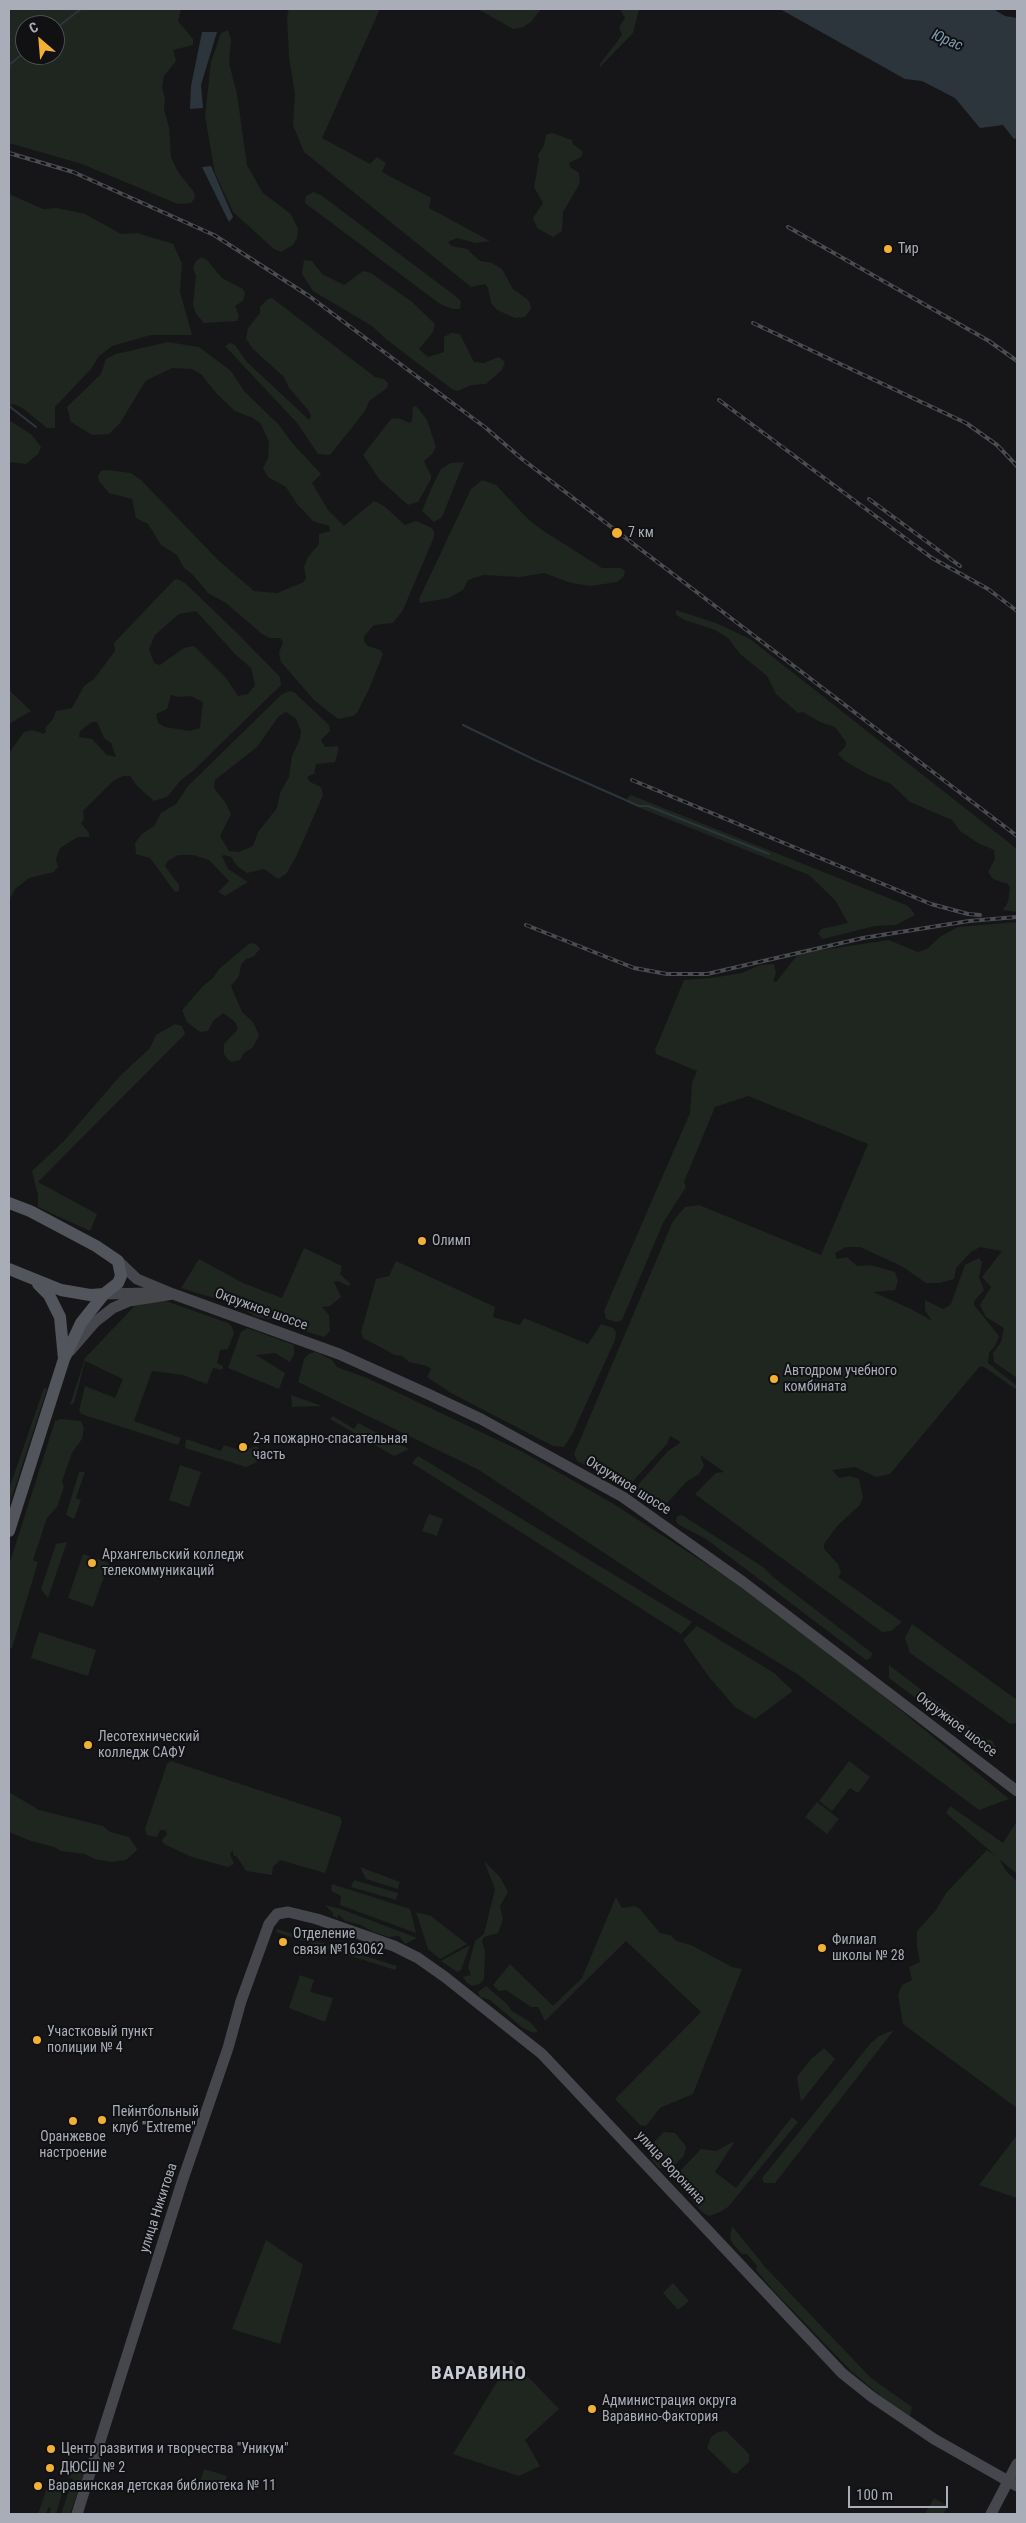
<!DOCTYPE html>
<html>
<head>
<meta charset="utf-8">
<style>
	body { margin:0 }
	#map { position:relative; width:1026px; height:2523px; overflow:hidden; background:#161618; font-family:"Roboto Condensed",sans-serif }
	canvas { display:block }
	.frame { position:absolute; inset:0; border:10px solid #a8adb8; pointer-events:none }
	.north { position:absolute; left:15px; top:15px; width:50px; height:50px; box-sizing:border-box; background:#111113; border:1px solid #4d4f55; border-radius:50%; rotate:333deg; font-size:14px; font-weight:700; line-height:20px; text-align:center; color:#a8adb8 }
	.north::after { content:''; display:block; margin:auto; width:18px; height:22px; background:#f2b134; clip-path:polygon(50% 0,100% 100%,50% 72%,0 100%) }
	.scale { position:absolute; left:848px; top:2486px; width:100px; height:22px; box-sizing:border-box; border:2px solid #a8adb8; border-top:0; padding-left:6px; font-size:15px; line-height:18px; white-space:nowrap; color:#a8adb8; -webkit-text-stroke:4px #111113; paint-order:stroke }
</style>
</head>
<body>
<div id="map">
<canvas width="1026" height="2523"></canvas>
<div class="frame"></div>
<div class="north">С</div>
<div class="scale">100 m</div>
</div>
<script>
const ctx = document.querySelector('canvas').getContext('2d');
ctx.lineJoin = 'round';
function paint(path, color) {
  ctx.fillStyle = color;
  ctx.fill(path, 'evenodd');
}
function toPath(rows) {
  const path = new Path2D();
  for (const r of rows) {
    path.moveTo(r[0], r[1]);
    for (let i = 2; i < r.length; i += 2) path.lineTo(r[i], r[i + 1]);
  }
  return path;
}
function strokePath(path, color, width, dash) {
  ctx.strokeStyle = color;
  ctx.lineWidth = width;
  ctx.lineCap = dash ? 'butt' : 'round';
  ctx.setLineDash(dash || []);
  ctx.stroke(path);
}
function write(font, color, halo, rows, align = 'center') {
  ctx.font = font + ' "Roboto Condensed",sans-serif';
  ctx.lineWidth = 4;
  ctx.setLineDash([]);
  ctx.textBaseline = 'middle';
  ctx.strokeStyle = halo;
  ctx.fillStyle = color;
  for (const [text, x, y, turn = 0] of rows) {
    ctx.save();
    ctx.translate(x, y);
    ctx.rotate((+turn || 0) * Math.PI / 180);
    ctx.textAlign = isNaN(turn) ? turn : align;
    if (halo) ctx.strokeText(text, 0, 0);
    ctx.fillText(text, 0, 0);
    ctx.restore();
  }
}
paint(toPath([
	[9,9,181,9,178,21,193,39,193,45,173,50,176,61,164,76,162,87,165,98,164,110,169,127,171,157,178,172,194,192,195,198,191,203,178,204,82,164,9,143],
	[25,25,55,25,55,55,25,55],
	[289,9,380,9,322,138,370,164,377,157,386,163,382,172,431,198,429,208,490,241,476,243,457,238,448,242,451,246,467,249,480,261,492,263,502,269,513,289,527,299,530,303,531,309,525,317,515,318,497,310,491,303,488,288,485,284,471,287,304,152,293,125,295,94,289,57,287,17],
	[478,9,541,9,531,22,523,27,513,29],
	[620,9,639,9,633,33,600,67,600,64,622,35,619,27,625,18],
	[228,30,231,40,229,63,237,94,247,165,263,193,291,214,298,229,297,238,293,245,281,252,274,249,233,212,215,173,205,116,211,62,221,33],
	[552,133,572,140,573,144,583,152,581,157,569,163,570,167,579,173,580,183,563,212,562,231,553,237,537,228,533,218,543,203,534,187,539,160,538,155,544,145,546,135],
	[313,192,321,195,454,295,461,301,460,309,453,309,440,304,305,203,306,196],
	[9,194,43,209,57,208,85,214,121,234,137,233,173,244,182,263,180,292,192,335,151,335,112,346,99,356,91,369,55,407,55,428,47,428,21,407,13,404,9,406],
	[202,257,207,260,222,278,243,289,245,294,243,301,235,306,239,316,237,321,204,323,196,314,193,305,196,276,193,267,196,261],
	[304,260,312,261,322,274,344,285,363,271,371,273,411,301,435,324,433,332,419,349,428,357,444,352,444,337,451,333,460,334,474,362,484,363,499,357,505,362,502,370,486,384,471,385,458,391,452,389,387,340,372,326,313,291,302,274],
	[272,298,375,377,384,379,388,383,387,388,369,401,365,411,330,455,318,454,298,424,225,346,230,343,235,345,247,362,309,420,311,416,309,411,289,388,284,377,253,349,246,339,248,328,260,313,260,307,268,299],
	[168,342,199,347,231,371,244,391,279,425,293,444,321,474,312,483,328,510,344,526,374,501,384,506,405,525,416,521,430,527,434,531,434,537,403,610,393,623,374,625,364,636,364,642,368,646,380,650,383,654,369,689,357,713,353,716,338,719,314,700,281,662,279,653,283,642,280,638,270,638,262,634,226,603,208,593,192,574,184,568,177,555,161,545,148,524,136,518,132,499,109,493,99,481,98,476,101,471,107,470,131,473,141,480,218,560,254,591,277,593,304,582,306,578,304,567,308,557,319,544,319,534,330,531,329,526,313,521,297,504,286,487,268,477,263,468,268,458,269,442,261,424,253,418,235,411,217,394,201,374,192,369,172,368,149,379,145,382,120,423,109,434,92,435,71,422,67,407,101,374,106,359,116,354],
	[413,406,417,407,427,420,436,447,432,454,424,461,431,476,431,479,418,502,408,505,379,479,363,455,391,419,398,418,410,423,412,420],
	[9,420,32,435,41,447,38,454,26,464,9,462],
	[464,462,442,517,434,522,422,511,432,487,441,469,451,463],
	[482,480,496,485,527,518,542,530,602,568,621,568,625,571,624,576,617,582,591,586,571,583,544,573,520,577,483,575,468,580,463,590,449,598,420,603,419,599,471,489],
	[177,579,185,583,237,633,280,677,281,685,193,771,181,780,167,797,154,801,138,787,130,776,123,776,113,781,83,811,84,819,81,823,89,833,89,837,78,837,60,848,56,859,58,867,54,872,29,878,15,889,9,901,9,753,24,732,32,730,44,734,46,731,45,728,53,719,56,711,72,708,84,686,94,679,115,651,114,643,174,580],
	[196,611,235,654,251,668,255,685,248,694,238,696,226,678,194,646,184,648,160,665,154,663,149,649,155,635,179,614],
	[171,695,179,697,191,696,203,702,200,728,190,731,165,727,158,723,156,714,167,709],
	[92,722,97,722,104,738,111,743,116,757,107,755,92,739,79,737,80,731],
	[676,610,716,623,750,639,1017,849,1017,912,1003,910,1008,902,1010,888,1008,884,993,879,988,872,995,859,994,850,978,843,960,831,952,820,910,802,891,784,867,774,845,761,838,754,845,747,846,742,835,727,820,722,803,712,798,713,776,694,767,676,740,654,728,638,715,630,685,620,676,615],
	[9,690,31,711,9,724],
	[289,691,294,692,329,725,330,731,321,740,325,747,337,746,339,748,335,762,316,764,314,774,307,777,310,782,321,787,323,795,297,855,286,874,278,879,264,869,247,873,237,866,231,857,224,855,222,856,228,869,248,882,225,896,218,892,229,881,209,860,193,855,178,855,168,861,165,866,179,885,179,891,175,892,150,858,136,854,135,843,142,834,154,826,161,813,176,804,188,786,281,695],
	[286,712,296,719,301,731,300,739,292,756,289,777,280,793,277,808,258,832,253,846,239,852,229,851,220,836,231,814,225,802,214,788,215,780,257,747,279,716],
	[631,795,906,905,911,909,915,915,896,925,875,926,823,939,818,934,821,929,848,923,835,900,809,875,630,804,627,798],
	[1017,922,1017,1378,994,1362,993,1353,1001,1342,1004,1328,986,1317,980,1305,991,1287,982,1277,1002,1251,980,1247,971,1252,956,1268,954,1279,940,1283,926,1283,903,1267,860,1247,846,1247,835,1253,837,1259,847,1257,857,1266,871,1265,895,1272,898,1281,895,1290,873,1292,911,1309,932,1321,925,1310,925,1300,943,1309,947,1307,951,1304,965,1265,979,1258,982,1262,979,1277,984,1290,974,1301,974,1305,999,1336,995,1346,989,1353,988,1363,1017,1386,1017,1390,984,1367,980,1366,890,1474,876,1477,855,1467,832,1470,839,1478,849,1476,859,1479,863,1498,859,1506,838,1525,824,1544,824,1549,838,1564,841,1573,838,1577,902,1622,891,1631,882,1632,695,1494,716,1473,724,1472,700,1455,704,1466,699,1474,686,1482,660,1511,636,1496,634,1491,637,1486,668,1451,681,1442,670,1436,667,1444,633,1481,625,1486,577,1461,574,1454,673,1221,685,1207,699,1205,821,1255,868,1144,748,1096,715,1107,684,1182,686,1187,663,1223,622,1320,617,1322,606,1319,604,1311,690,1113,692,1083,697,1071,656,1054,655,1050,684,980,711,978,742,973,760,965,774,964,776,973,773,982,777,981,795,958,802,953,889,940,918,952,927,949,941,936,958,927],
	[250,943,256,944,260,949,253,957,246,959,241,965,239,976,231,986,242,1012,253,1022,259,1035,253,1047,244,1053,240,1060,232,1062,228,1060,224,1054,224,1044,238,1029,235,1022,223,1013,213,1021,208,1031,200,1032,187,1022,182,1010,203,986,213,978,219,969],
	[175,1024,182,1026,185,1034,38,1182,97,1214,90,1231,38,1207,38,1195,32,1171,63,1142,120,1076,150,1048,156,1035],
	[304,1248,342,1266,340,1274,351,1284,348,1286,338,1281,334,1282,341,1297,330,1306,322,1307,329,1315,330,1331,324,1337,295,1328,282,1321,256,1317,237,1305,181,1288,199,1259,243,1283,282,1298],
	[396,1261,495,1307,493,1317,520,1325,524,1318,588,1344,601,1324,613,1328,616,1332,615,1340,572,1435,564,1447,553,1446,451,1393,427,1377,431,1369,427,1366,409,1362,402,1356,395,1355,363,1338,361,1332,376,1279,389,1276],
	[146,1294,228,1323,232,1327,234,1333,228,1349,220,1350,217,1363,223,1366,222,1370,213,1368,207,1384,183,1375,152,1371,134,1421,181,1438,178,1445,81,1414,79,1411,85,1386,115,1398,123,1379,85,1361,74,1403,70,1405,85,1358],
	[247,1328,294,1345,294,1354,290,1362,275,1353,256,1355,285,1373,279,1389,228,1368,241,1332],
	[316,1352,332,1360,337,1367,367,1378,523,1452,612,1503,730,1579,870,1685,1009,1799,979,1810,797,1674,663,1592,479,1470,298,1382,304,1359,310,1353],
	[44,1388,47,1389,9,1506,9,1489],
	[291,1395,322,1406,292,1407],
	[333,1416,354,1429,358,1423,409,1449,394,1456,330,1419],
	[61,1419,81,1421,84,1428,82,1439,72,1453,62,1481,64,1487,57,1507,47,1518,33,1560,38,1562,12,1648,9,1649,9,1565,55,1421],
	[186,1439,221,1451,224,1445,242,1451,256,1446,262,1451,261,1456,257,1462,246,1467,185,1448],
	[418,1456,692,1622,681,1634,412,1463],
	[180,1465,201,1472,189,1507,169,1500],
	[79,1472,85,1472,76,1498,81,1500,74,1519,66,1515],
	[429,1514,443,1519,437,1536,422,1531],
	[682,1515,763,1567,773,1577,872,1653,871,1658,866,1660,706,1539,679,1525,676,1521,677,1516],
	[67,1542,48,1598,41,1589,56,1544],
	[83,1554,109,1563,93,1607,68,1598],
	[912,1624,1017,1700,1017,1723,1010,1724,1005,1720,910,1653,905,1638],
	[697,1626,774,1673,793,1691,755,1719,735,1707,709,1677,683,1640],
	[39,1632,96,1650,88,1676,31,1658],
	[889,1665,985,1739,992,1740,996,1748,990,1752,986,1751,889,1678],
	[171,1761,340,1817,342,1822,325,1873,280,1860,273,1867,272,1875,246,1871,237,1857,233,1855,233,1850,230,1854,234,1864,228,1867,192,1857,164,1844,162,1840,167,1834,165,1830,160,1830,157,1837,147,1835,145,1829,167,1764],
	[849,1761,870,1777,858,1793,850,1788,832,1811,819,1801],
	[9,1792,39,1810,103,1826,110,1832,129,1837,137,1849,135,1852,126,1860,111,1862,95,1859,85,1854,61,1851,54,1847,31,1841,9,1832],
	[817,1802,839,1819,827,1834,805,1817],
	[950,1806,1003,1843,1017,1821,1017,1874,999,1859,1006,1871,1017,1881,1017,2108,903,2024,898,1995,902,1985,912,1980,909,1967,920,1962,917,1947,917,1931,936,1910,946,1893,987,1850,996,1856,946,1813],
	[484,1861,500,1877,508,1892,500,1906,503,1919,498,1933,484,1937,482,1941,485,1951,484,1979,480,1984,472,1986,467,1983,463,1977,471,1975,468,1967,475,1941,484,1934,495,1889],
	[360,1867,400,1882,398,1889,366,1879],
	[354,1880,398,1893,396,1900,351,1887],
	[332,1884,410,1909,416,1933,340,1905,341,1896,331,1891],
	[616,1897,622,1908,634,1906,640,1909,660,1933,670,1935,676,1941,691,1945,732,1967,742,1969,693,2094,660,2108,646,2126,640,2125,615,2099,701,2012,626,1941,545,2021,538,2007,531,2007,506,1990,499,1991,493,1985,510,1964,553,2006,582,1978],
	[325,1905,341,1909,417,1938,405,1944,399,1936,389,1937,373,1932,361,1925,345,1921,338,1914,338,1918,333,1916,333,1913],
	[416,1912,431,1916,467,1944,440,1959,428,1949],
	[277,1929,397,1966,395,1970,276,1932],
	[470,1945,461,1970,457,1972,441,1961],
	[300,1975,314,1980,310,1992,333,1998,325,2022,289,2008],
	[486,1986,507,2004,512,2011,530,2022,538,2031,534,2033,523,2028,490,2000,480,1997,478,1992],
	[894,2030,775,2183,764,2183,762,2178,870,2044,879,2036],
	[824,2048,835,2059,801,2102,797,2077,811,2059],
	[792,2117,798,2122,728,2207,720,2212,709,2216,703,2213,679,2185,676,2175,701,2149,716,2151,735,2141,715,2172,736,2188],
	[664,2132,675,2133,686,2146,684,2156,670,2169,659,2168,649,2157,650,2146],
	[1017,2135,1017,2198,979,2185],
	[732,2226,766,2268,871,2378,912,2407,910,2416,882,2397,851,2371,772,2289,756,2270,757,2266,747,2254,742,2254,733,2244,730,2238],
	[266,2240,303,2265,280,2344,232,2329],
	[673,2283,689,2301,678,2310,663,2293],
	[511,2359,559,2409,525,2440,540,2466,519,2476,453,2454],
	[726,2431,749,2454,749,2462,737,2473,733,2473,707,2448,711,2437,718,2432],
	[204,2469,227,2476,223,2489,200,2482],
	[74,2470,84,2474,70,2514,61,2514,73,2479,67,2477,69,2472],
	[48,2485,63,2490,56,2514,49,2514,51,2508,49,2507,46,2514,38,2514],
	[934,2498,948,2506,943,2514,925,2514]
]), '#1e261f');
paint(toPath([
	[780,9,993,9,1005,16,1017,18,1017,138,1014,139,1003,125,980,128,955,98,922,81,905,79],
	[202,32,217,32,201,85,203,108,190,109,191,86],
	[211,166,233,217,229,222,202,167]
]), '#2c353c');
strokePath(toPath([
	[55,29,81,9],
	[9,65,25,52],
	[9,406,36,427],
	[463,725,535,760,639,806,648,806,769,854]
]), '#2c353c', 2);
strokePath(toPath([
	[118,1261,137,1279,173,1294,339,1354,428,1394,481,1419,623,1497,743,1582,1017,1791],
	[104,1294,149,1293],
	[70,1351,95,1322,113,1308,129,1301,173,1294],
	[77,2514,182,2182,228,2048,241,2001,269,1924,277,1914,288,1912,317,1919,394,1946,418,1958,445,1977,542,2054,842,2373,872,2397,934,2439,1017,2486],
	[991,2514,1017,2464]
]), '#45474d', 11);
strokePath(toPath([
	[9,1203,30,1211,96,1246,118,1261,121,1276,118,1283,104,1294,90,1295,61,1290,9,1269],
	[38,1284,49,1295,60,1317,64,1359],
	[9,1531,64,1359,81,1323,104,1294]
]), '#53555c', 12);
const rail = toPath([
	[9,153,73,172,214,235,309,296,486,428,522,459,1017,836],
	[788,227,989,341,1017,361],
	[753,323,966,423,997,445,1017,466],
	[719,400,932,558,988,589,1017,611],
	[869,499,960,566],
	[632,780,931,904,968,914,980,915],
	[526,925,634,968,667,974,707,974,863,938,969,921,1017,917]
]);
strokePath(rail, '#4a4c52', 4);
strokePath(rail, '#111113', 2, [5.5]);
for (const [x, y, r, color] of [
	[888,249,5,"#f2b134"],
	[617,533,6,"#f2b134"],
	[422,1241,5,"#f2b134"],
	[774,1379,5,"#f2b134"],
	[243,1447,5,"#f2b134"],
	[92,1563,5,"#f2b134"],
	[88,1745,5,"#f2b134"],
	[283,1942,5,"#f2b134"],
	[822,1948,5,"#f2b134"],
	[37,2040,5,"#f2b134"],
	[102,2120,5,"#f2b134"],
	[73,2121,5,"#f2b134"],
	[592,2409,5,"#f2b134"],
	[51,2449,5,"#f2b134"],
	[50,2468,5,"#f2b134"],
	[38,2486,5,"#f2b134"]
]) {
  const dot = new Path2D();
  dot.arc(x, y, r, 0, 2 * Math.PI);
  ctx.fillStyle = color;
  ctx.fill(dot);
  strokePath(dot, '#111113', 2);
}
write('14px', '#a8adb8', '#111113', [
	["Тир",898,249],
	["7 км",628,533],
	["Олимп",432,1241],
	["Автодром учебного",784,1371],
	["комбината",784,1387],
	["2-я пожарно-спасательная",253,1439],
	["часть",253,1455],
	["Архангельский колледж",102,1555],
	["телекоммуникаций",102,1571],
	["Лесотехнический",98,1737],
	["колледж САФУ",98,1753],
	["Отделение",293,1934],
	["связи №163062",293,1950],
	["Филиал",832,1940],
	["школы № 28",832,1956],
	["Участковый пункт",47,2032],
	["полиции № 4",47,2048],
	["Пейнтбольный",112,2112],
	["клуб \"Extreme\"",112,2128],
	["Оранжевое",73,2137,"center"],
	["настроение",73,2153,"center"],
	["Администрация округа",602,2401],
	["Варавино-Фактория",602,2417],
	["Центр развития и творчества \"Уникум\"",61,2449],
	["ДЮСШ № 2",60,2468],
	["Варавинская детская библиотека № 11",48,2486]
], 'left');
write('14px', '#a8adb8', '#111113', [
	["Окружное шоссе",261,1310,20],
	["Окружное шоссе",628,1486,32],
	["Окружное шоссе",956,1725,37],
	["улица Воронина",670,2168,47],
	["улица Никитова",159,2208,-72]
]);
write('italic 15px', '#7f9bb3', '#111113', [
	["Юрас",947,41,23]
]);
ctx.letterSpacing = '1px';
write('bold 19px', '#c9ccd4', '#111113', [
	["ВАРАВИНО",479,2374]
]);
ctx.letterSpacing = '0px';
</script>
</body>
</html>
